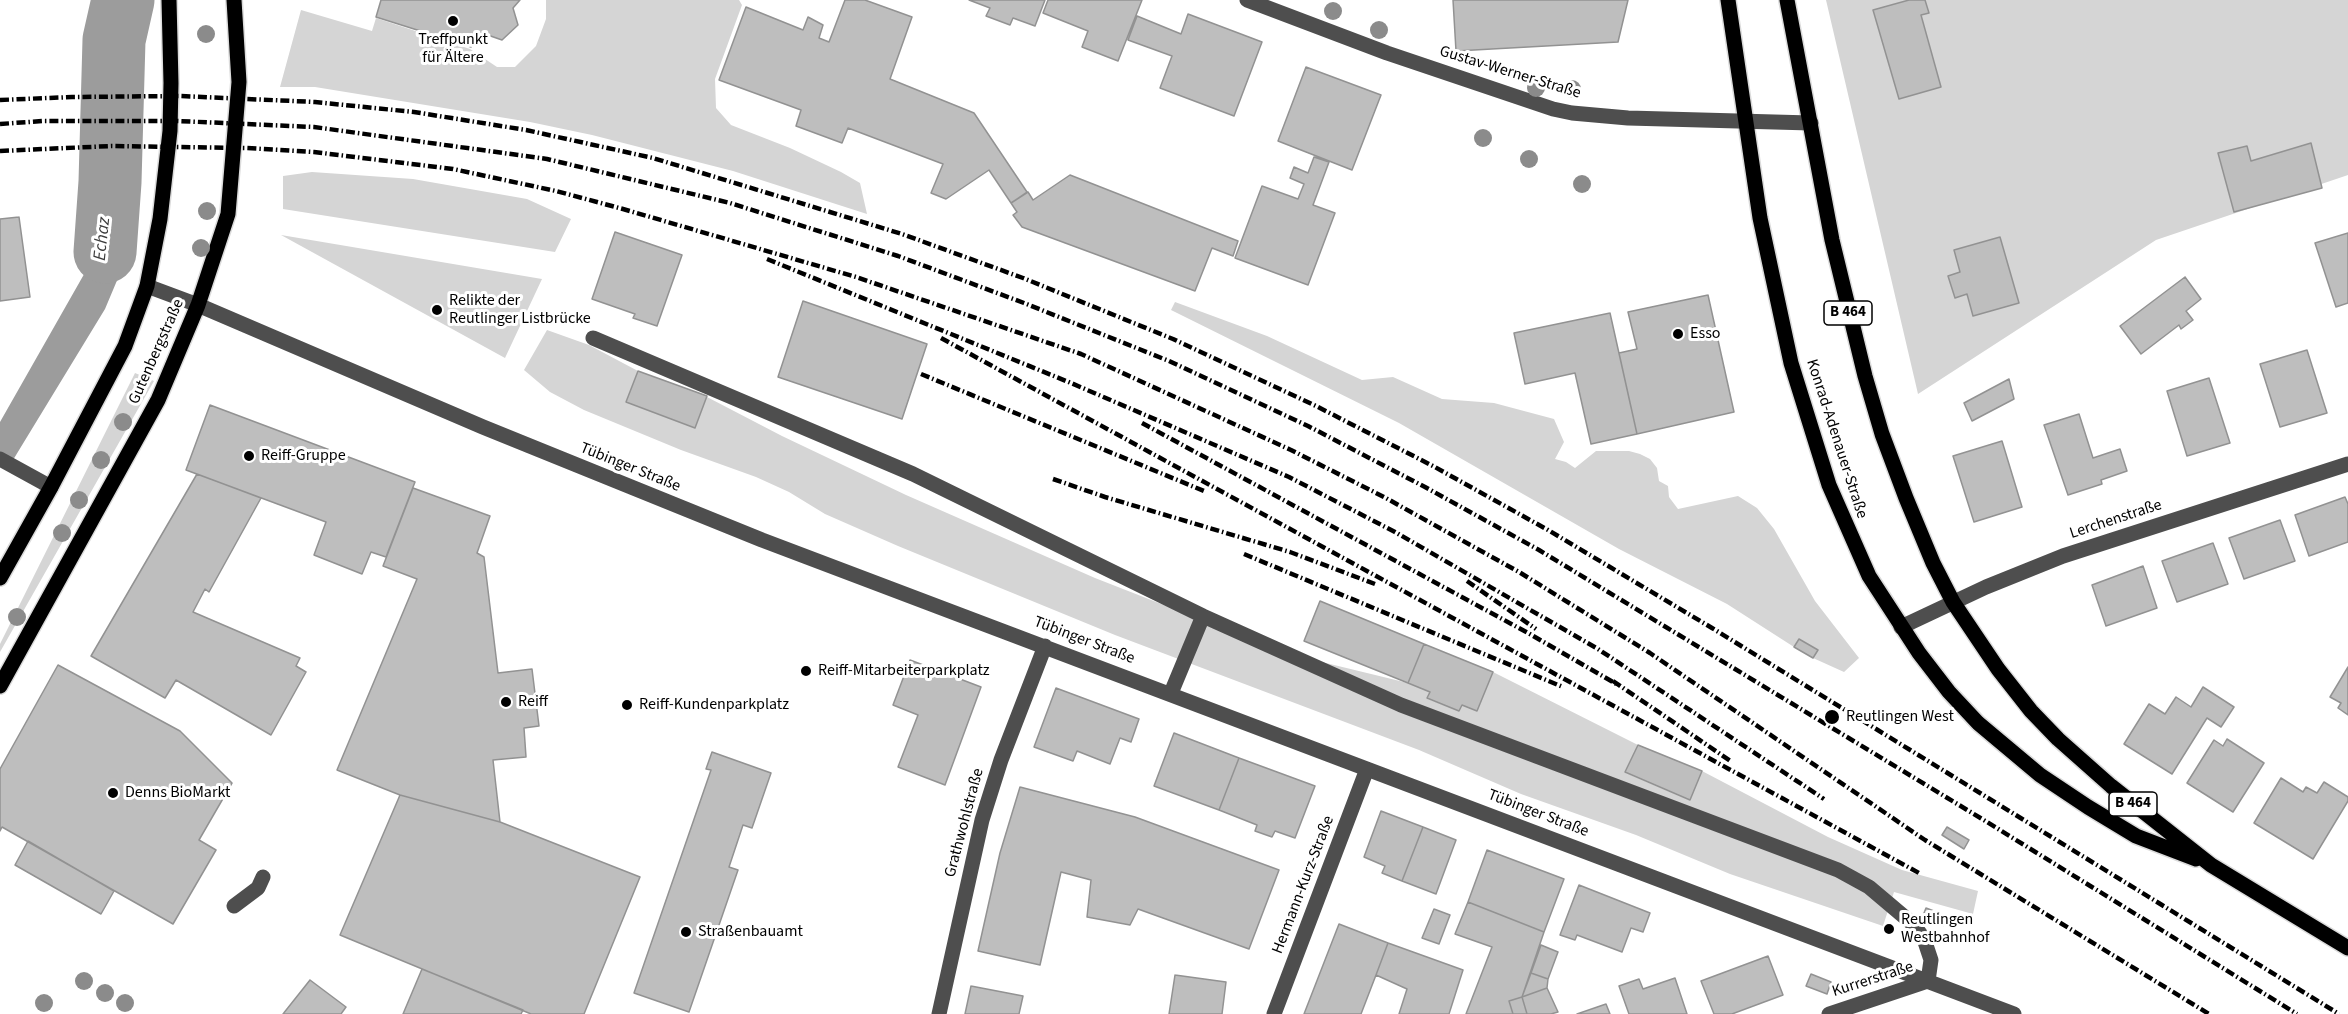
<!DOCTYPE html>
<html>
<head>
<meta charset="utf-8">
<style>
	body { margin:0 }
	canvas { display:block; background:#fff }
</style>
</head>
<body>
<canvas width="2348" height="1014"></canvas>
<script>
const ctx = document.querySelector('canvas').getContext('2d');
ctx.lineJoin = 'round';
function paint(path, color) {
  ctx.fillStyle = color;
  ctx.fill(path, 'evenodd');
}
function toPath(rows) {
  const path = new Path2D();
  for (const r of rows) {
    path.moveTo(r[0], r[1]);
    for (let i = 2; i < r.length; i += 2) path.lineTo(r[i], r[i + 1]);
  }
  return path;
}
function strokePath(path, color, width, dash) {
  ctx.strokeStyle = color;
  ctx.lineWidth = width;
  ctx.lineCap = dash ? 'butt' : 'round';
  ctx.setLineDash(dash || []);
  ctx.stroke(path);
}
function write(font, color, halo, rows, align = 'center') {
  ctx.font = font + ' "Source Sans 3",sans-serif';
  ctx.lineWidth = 6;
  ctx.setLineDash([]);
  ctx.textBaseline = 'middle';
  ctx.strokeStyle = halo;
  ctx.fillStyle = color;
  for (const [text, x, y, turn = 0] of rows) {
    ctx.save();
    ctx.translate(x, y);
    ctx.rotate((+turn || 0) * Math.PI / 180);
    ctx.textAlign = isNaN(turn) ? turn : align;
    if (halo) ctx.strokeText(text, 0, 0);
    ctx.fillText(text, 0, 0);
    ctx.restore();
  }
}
paint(toPath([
	[546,0,739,0,742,5,715,79,716,108,731,125,790,148,841,172,860,183,867,214,733,171,592,135,530,122,315,87,280,87,301,10,372,31,376,18,470,49,497,67,515,67,536,46,546,19],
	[1826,0,2348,0,2348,175,2156,240,1918,394],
	[312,172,413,179,527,199,571,219,555,252,283,209,283,176],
	[281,235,542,279,505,358],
	[1175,302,1267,336,1362,380,1393,377,1442,399,1494,403,1554,419,1564,442,1555,459,1566,462,1575,468,1596,451,1629,451,1640,454,1650,459,1657,468,1659,481,1668,486,1669,497,1678,509,1738,496,1757,508,1774,529,1815,601,1859,658,1844,672,1813,658,1818,650,1799,639,1794,647,1727,604,1619,549,1399,423,1171,310],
	[547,330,589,345,638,371,707,397,782,436,906,495,1095,578,1289,654,1408,683,1430,692,1428,699,1459,711,1462,705,1477,711,1493,672,1638,745,1626,773,1689,800,1702,771,1828,837,1902,870,1978,891,1973,914,1894,892,1883,926,1730,874,1636,835,1521,794,1419,750,1115,635,898,546,825,514,789,492,756,477,681,450,584,410,550,392,524,370],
	[135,373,154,381,0,652,0,644]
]), '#d5d5d5');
paint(toPath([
	[100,0,141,0,138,84,96,84,95,2],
	[96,164,134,165,138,191,133,225,121,271,105,309,13,460,0,453,0,422,87,269,95,216]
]), '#9c9c9c');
strokePath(toPath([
	[105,252,110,182,114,40,123,0]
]), '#9c9c9c', 63);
const building = toPath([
	[381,0,520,0,513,8,518,25,502,40,482,33,471,47,376,17,381,0],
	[845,0,865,0,912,17,890,79,974,113,1027,192,1011,203,989,170,946,199,931,193,943,164,848,128,842,143,796,126,801,110,719,80,746,7,803,30,808,17,823,25,819,38,829,42,845,0],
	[969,0,1045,0,1035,26,1013,18,1010,25,986,16,990,8,969,0],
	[1048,0,1142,0,1118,61,1082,47,1088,31,1043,13,1048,0],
	[1453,0,1628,0,1618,42,1456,51,1453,0],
	[1909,0,1925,0,1929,13,1921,15,1941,87,1899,99,1873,10,1909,0],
	[1188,14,1262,42,1234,116,1160,88,1172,56,1128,40,1137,16,1181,34,1188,14],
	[1306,67,1381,95,1352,170,1278,141,1306,67],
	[2311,143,2322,188,2234,212,2218,153,2247,146,2251,161,2311,143],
	[1314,157,1329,162,1313,205,1335,213,1308,285,1235,258,1262,186,1298,199,1304,184,1290,178,1294,167,1308,173,1314,157],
	[1070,175,1238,241,1233,256,1212,248,1195,291,1022,227,1013,215,1017,212,1011,203,1028,192,1033,200,1070,175],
	[19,217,30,297,0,301,0,219,19,217],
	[615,232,682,255,657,326,633,318,635,314,592,299,615,232],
	[2348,233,2348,303,2336,307,2315,243,2348,233],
	[2000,237,2019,303,1973,316,1967,294,1955,298,1948,276,1960,272,1954,250,2000,237],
	[2185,277,2201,299,2186,311,2193,320,2181,329,2179,325,2141,354,2120,326,2185,277],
	[1708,295,1734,412,1637,434,1619,353,1637,349,1628,312,1708,295],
	[803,301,927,344,902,419,778,377,803,301],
	[1610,313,1637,434,1591,444,1575,373,1525,384,1514,333,1610,313],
	[2307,350,2327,413,2280,427,2260,364,2307,350],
	[638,371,707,396,695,428,626,402,638,371],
	[2209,378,2230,443,2187,456,2167,391,2209,378],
	[2009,379,2014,399,1972,421,1964,403,2009,379],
	[210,405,415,482,386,557,371,552,362,574,314,555,326,522,186,470,210,405],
	[2079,414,2093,458,2120,449,2127,471,2101,480,2102,484,2068,495,2044,425,2079,414],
	[2002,441,2022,507,1974,522,1953,456,2002,441],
	[197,474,261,498,209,592,205,589,193,612,300,658,296,666,306,672,271,735,176,680,165,698,91,656,197,474],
	[413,488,490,516,477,553,484,557,498,673,532,669,539,726,524,728,526,757,493,760,500,822,400,795,337,770,417,579,383,566,413,488],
	[2345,497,2348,504,2348,542,2309,556,2295,515,2345,497],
	[2280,520,2295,561,2244,579,2229,538,2280,520],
	[2213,543,2228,584,2177,602,2162,561,2213,543],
	[2143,566,2157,608,2106,626,2092,585,2143,566],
	[1320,601,1424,644,1408,683,1304,641,1320,601],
	[1799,639,1818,650,1813,658,1794,647,1799,639],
	[1424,644,1493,672,1477,711,1462,705,1459,711,1427,698,1430,692,1408,683,1424,644],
	[910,660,981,687,945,785,898,767,918,715,893,705,910,660],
	[58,665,180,731,232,783,199,840,216,850,173,924,2,827,0,831,0,769,58,665],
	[2348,667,2348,715,2338,708,2341,703,2330,697,2348,667],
	[2203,687,2234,707,2221,727,2207,718,2172,774,2124,744,2149,704,2165,714,2176,697,2191,707,2203,687],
	[1056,688,1139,719,1131,742,1120,738,1110,764,1077,751,1073,761,1034,747,1056,688],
	[1174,733,1239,758,1219,810,1154,786,1174,733],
	[2227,739,2264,763,2233,812,2187,783,2214,740,2223,746,2227,739],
	[1638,745,1702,771,1690,800,1625,772,1638,745],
	[712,752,771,773,752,828,743,825,729,867,738,870,689,1012,634,993,711,770,706,769,712,752],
	[1239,758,1315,786,1295,838,1275,831,1272,837,1255,831,1257,825,1219,810,1239,758],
	[2281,778,2303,792,2306,787,2317,793,2324,782,2348,797,2348,801,2313,859,2254,823,2281,778],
	[1020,787,1135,817,1279,870,1249,949,1138,909,1130,925,1087,917,1091,880,1061,872,1040,965,978,951,1000,853,1020,787],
	[400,795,500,822,640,877,584,1014,531,1014,340,935,400,795],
	[1381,811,1423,827,1402,881,1382,873,1385,866,1364,857,1381,811],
	[1423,827,1456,840,1436,894,1402,881,1423,827],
	[1947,827,1969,840,1964,849,1942,835,1947,827],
	[28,841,114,891,101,914,15,865,28,841],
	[1487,850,1564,879,1544,932,1468,902,1487,850],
	[1579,885,1650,913,1643,932,1631,928,1622,952,1577,935,1575,940,1560,935,1579,885],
	[1468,902,1544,932,1522,997,1509,1001,1513,1014,1466,1014,1492,947,1455,934,1468,902],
	[1926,908,1947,916,1943,926,1922,918,1926,908],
	[1434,909,1450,915,1439,944,1422,938,1434,909],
	[1339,924,1388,943,1376,975,1361,1014,1304,1014,1339,924],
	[1388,943,1463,970,1449,1014,1399,1014,1407,989,1376,975,1388,943],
	[1541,945,1558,952,1548,979,1531,973,1541,945],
	[1768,956,1783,995,1732,1014,1714,1014,1701,981,1768,956],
	[422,969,523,1010,521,1014,403,1014,422,969],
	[1531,973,1548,979,1547,988,1522,997,1531,973],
	[1811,974,1831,982,1827,994,1806,986,1811,974],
	[1175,975,1226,982,1222,1014,1169,1014,1175,975],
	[1675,978,1687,1014,1629,1014,1619,986,1639,979,1643,989,1675,978],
	[310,980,346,1007,341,1014,283,1014,310,980],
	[971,986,1023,996,1019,1014,965,1014,971,986],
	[1547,988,1558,1012,1551,1014,1527,1014,1522,997,1547,988],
	[1522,997,1527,1014,1513,1014,1509,1001,1522,997],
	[1606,1004,1610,1014,1577,1014,1606,1004]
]);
paint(building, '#bebebe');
strokePath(building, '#929292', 1.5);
const major = toPath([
	[1728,0,1760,218,1791,363,1829,485,1869,576,1919,653,1949,692,1978,723,2040,775,2088,807,2136,836,2196,859],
	[1787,0,1832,240,1865,376,1882,434,1906,498,1933,563,1953,602,1998,669,2031,711,2058,739,2111,786,2211,865,2348,948],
	[0,578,51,487,125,346,147,286,160,219,170,131,171,83,169,0],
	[0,686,158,400,198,305,228,214,239,82,234,0]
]);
strokePath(major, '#dbdbdb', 18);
strokePath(toPath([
	[1247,0,1387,53,1553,109,1572,113,1628,118,1811,123],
	[147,286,198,305,483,427,762,540,2014,1014],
	[593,338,913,474,1203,616],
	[0,459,51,487],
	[1901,627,1986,587,2063,556,2348,464],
	[1171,693,1203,616,1401,705,1838,870,1869,887,1914,925,1924,939,1931,960,1928,981],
	[234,906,258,888,263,877],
	[939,1014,982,820,1001,760,1045,646],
	[1274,1014,1367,769],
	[1829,1014,1928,981]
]), '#4e4e4e', 15);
strokePath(major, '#000', 15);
strokePath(toPath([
	[0,100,72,97,180,96,315,102,414,112,526,130,653,158,902,234,1023,278,1173,339,1316,406,1433,466,1548,530,1712,628,2339,1014],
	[0,124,43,121,178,121,314,127,547,159,730,203,898,256,1024,303,1169,361,1308,426,1425,487,1539,550,1987,822,2297,1014],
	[0,151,111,146,246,148,314,152,453,169,556,191,623,209,856,277,1081,354,1291,450,1384,497,1519,572,1650,653,1925,840,2209,1014],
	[767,259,1071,383,1289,477,1395,532,1598,649,1824,799],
	[941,338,1919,873],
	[921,374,1204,491],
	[1142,423,1528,633,1618,685],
	[1053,479,1105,497,1290,552,1375,584],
	[1244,554,1563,687],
	[1467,581,1536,629],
	[1613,681,1732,762]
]), '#000', 4.5, [9, 3, 1.5, 3]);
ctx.fillStyle = '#8b8b8b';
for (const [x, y] of [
	[1333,11],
	[1379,30],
	[206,34],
	[1536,88],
	[1572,89],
	[1483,138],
	[1529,159],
	[1582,184],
	[207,211],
	[201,248],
	[123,422],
	[101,460],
	[79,500],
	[62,533],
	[17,617],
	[84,981],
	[105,993],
	[44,1003],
	[125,1003]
]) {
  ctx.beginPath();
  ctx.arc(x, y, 9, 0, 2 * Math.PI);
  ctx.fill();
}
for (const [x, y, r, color] of [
	[453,21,6,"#000"],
	[437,310,6,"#000"],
	[1678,334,6,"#000"],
	[249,456,6,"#000"],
	[806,671,6,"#000"],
	[506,702,6,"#000"],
	[627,705,6,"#000"],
	[1832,717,8,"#000"],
	[113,793,6,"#000"],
	[1889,929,6,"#000"],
	[686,932,6,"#000"]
]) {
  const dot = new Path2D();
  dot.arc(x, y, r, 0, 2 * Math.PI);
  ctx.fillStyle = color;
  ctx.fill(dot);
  strokePath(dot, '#fff', 2);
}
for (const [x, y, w] of [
	[1848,313,48],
	[2133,804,48]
]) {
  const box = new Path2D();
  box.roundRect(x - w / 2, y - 12, w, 24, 4.5);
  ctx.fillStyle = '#fff';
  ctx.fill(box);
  strokePath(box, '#000', 1.5);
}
write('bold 15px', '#000', null, [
	["B 464",1848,313],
	["B 464",2133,804]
]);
write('16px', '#000', '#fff', [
	["Treffpunkt",453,40,"center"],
	["für Ältere",453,58,"center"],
	["Relikte der",449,301],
	["Reutlinger Listbrücke",449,319],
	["Esso",1690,334],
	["Reiff-Gruppe",261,456],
	["Reiff-Mitarbeiterparkplatz",818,671],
	["Reiff",518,702],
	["Reiff-Kundenparkplatz",639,705],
	["Reutlingen West",1846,717],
	["Denns BioMarkt",125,793],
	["Reutlingen",1901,920],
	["Westbahnhof",1901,938],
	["Straßenbauamt",698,932]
], 'left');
write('16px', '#000', '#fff', [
	["Gustav-Werner-Straße",1510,73,17],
	["Gutenbergstraße",157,352,-66],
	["Konrad-Adenauer-Straße",1836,439,72],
	["Tübinger Straße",630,468,22],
	["Lerchenstraße",2116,520,-18],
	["Tübinger Straße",1084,641,21],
	["Tübinger Straße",1538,814,21],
	["Grathwohlstraße",965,823,-75],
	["Hermann-Kurz-Straße",1304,885,-69],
	["Kurrerstraße",1873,980,-18]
]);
write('italic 18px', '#3d3d3d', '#fff', [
	["Echaz",103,239,-84]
]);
</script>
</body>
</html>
